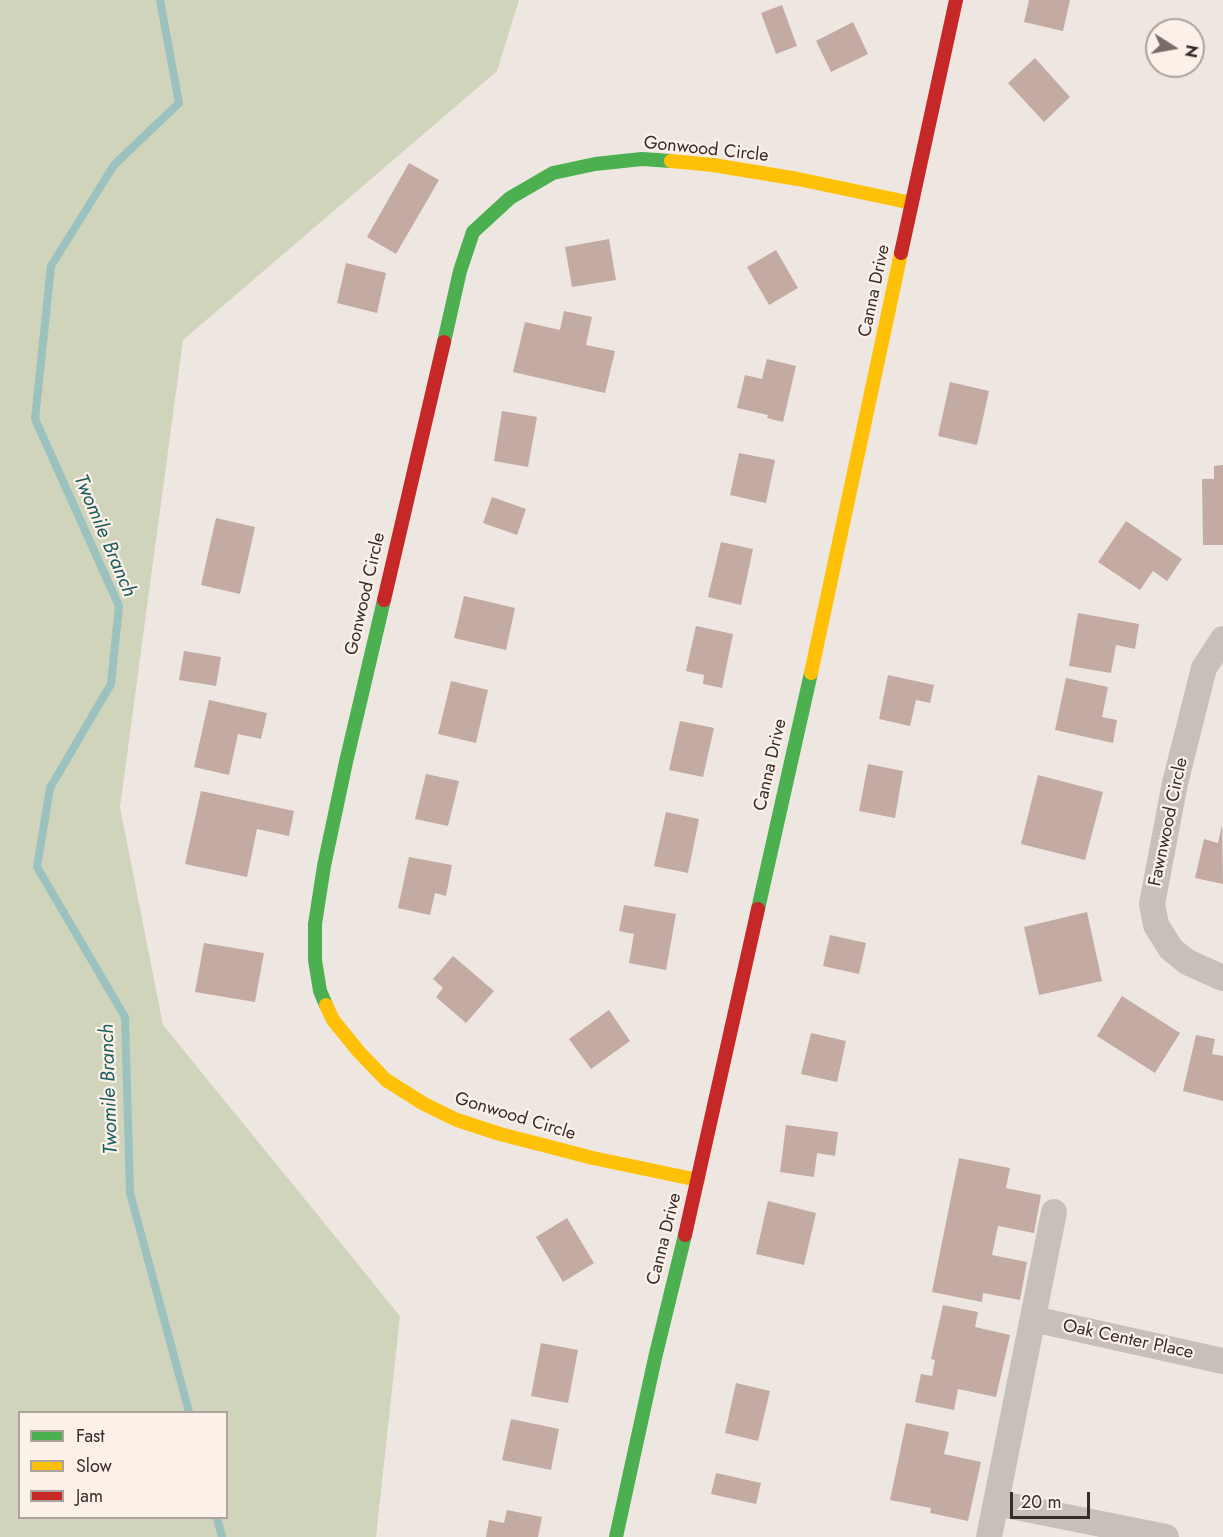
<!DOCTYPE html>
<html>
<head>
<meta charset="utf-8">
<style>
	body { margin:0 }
	#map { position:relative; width:1223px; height:1537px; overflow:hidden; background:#eee7e1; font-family:Jost,sans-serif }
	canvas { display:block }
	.legend { position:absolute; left:18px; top:1411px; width:210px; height:108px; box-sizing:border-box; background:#fbf1e9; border:2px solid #ada29c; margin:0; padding:8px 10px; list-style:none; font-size:18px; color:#382c28 }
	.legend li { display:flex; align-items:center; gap:12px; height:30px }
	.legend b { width:30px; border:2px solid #ada29c }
	.north { position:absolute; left:1145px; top:18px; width:60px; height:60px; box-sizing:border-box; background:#fbf1e9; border:2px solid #ada29c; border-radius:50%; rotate:101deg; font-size:16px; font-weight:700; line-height:24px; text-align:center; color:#382c28 }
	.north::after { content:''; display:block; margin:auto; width:21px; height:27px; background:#786d69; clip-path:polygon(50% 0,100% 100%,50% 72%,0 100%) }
	.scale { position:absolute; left:1010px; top:1492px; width:80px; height:27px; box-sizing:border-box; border:3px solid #382c28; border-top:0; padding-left:8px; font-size:18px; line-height:21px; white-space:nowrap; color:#382c28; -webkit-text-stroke:4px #fbf1e9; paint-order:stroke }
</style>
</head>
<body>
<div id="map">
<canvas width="1223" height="1537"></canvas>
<ul class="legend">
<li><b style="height:8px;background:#4caf50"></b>Fast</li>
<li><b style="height:8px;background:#ffc107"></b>Slow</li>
<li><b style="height:8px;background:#c62828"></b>Jam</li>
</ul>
<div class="north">N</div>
<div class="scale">20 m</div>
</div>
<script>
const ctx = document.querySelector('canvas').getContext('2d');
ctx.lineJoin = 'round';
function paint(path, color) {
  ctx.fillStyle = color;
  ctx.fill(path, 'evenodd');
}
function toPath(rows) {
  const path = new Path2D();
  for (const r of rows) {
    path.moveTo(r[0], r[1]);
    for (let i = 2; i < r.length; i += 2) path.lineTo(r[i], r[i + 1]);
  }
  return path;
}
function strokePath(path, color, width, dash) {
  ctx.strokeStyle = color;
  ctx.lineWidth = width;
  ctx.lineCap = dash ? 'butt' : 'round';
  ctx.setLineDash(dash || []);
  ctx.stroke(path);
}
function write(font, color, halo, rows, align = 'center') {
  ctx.font = font + ' Jost,sans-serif';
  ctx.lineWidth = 4.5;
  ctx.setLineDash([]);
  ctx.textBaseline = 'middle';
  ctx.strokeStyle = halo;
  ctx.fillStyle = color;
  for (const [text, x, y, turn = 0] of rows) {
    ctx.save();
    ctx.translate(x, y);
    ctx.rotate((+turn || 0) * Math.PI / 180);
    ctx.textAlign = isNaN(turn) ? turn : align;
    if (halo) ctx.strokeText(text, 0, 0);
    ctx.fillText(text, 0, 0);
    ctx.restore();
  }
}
paint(toPath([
	[0,0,519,0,497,71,183,340,120,807,163,1025,400,1316,376,1537,0,1537],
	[20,1412,226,1412,226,1518,20,1518]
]), '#d0d4ba');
strokePath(toPath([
	[160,0,179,103,114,165,51,266,35,419,119,606,111,684,50,788,37,867,125,1017,130,1193,189,1412],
	[217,1518,222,1537]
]), '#9cc2bf', 8);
paint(toPath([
	[1029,0,1070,0,1063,31,1024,22],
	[782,5,797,46,776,54,761,13],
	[853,22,868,54,831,72,816,41],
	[1035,58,1070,97,1044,122,1008,83],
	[409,163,439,180,396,254,367,237],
	[609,239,616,280,572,287,565,247],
	[776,250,798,288,769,305,747,267],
	[346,263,386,273,377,313,337,303],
	[564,311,592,317,586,345,615,351,605,393,513,372,525,322,560,330],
	[767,359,796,366,783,422,767,418,768,415,737,408,745,375,762,379],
	[950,382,989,391,977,445,938,436],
	[502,411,537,417,528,467,494,461],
	[739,453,775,460,766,503,730,495],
	[1223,465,1223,545,1203,545,1202,479,1214,479,1214,466],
	[492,497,526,509,517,535,483,523],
	[216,518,255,527,240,594,201,585],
	[1126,521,1182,559,1167,581,1153,571,1140,590,1098,562],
	[721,542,753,549,741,605,708,597],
	[464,596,515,608,506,650,454,638],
	[1078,613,1139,624,1135,649,1116,645,1111,673,1069,666],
	[696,626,733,634,722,688,703,684,704,675,686,671],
	[184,651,221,657,216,686,179,680],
	[888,675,934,685,930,703,916,700,910,726,879,719],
	[1066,678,1108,687,1102,717,1117,720,1113,743,1055,730],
	[451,681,488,690,476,743,438,734],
	[209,700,267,713,261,739,238,734,229,775,194,767],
	[680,721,714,728,703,777,669,770],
	[868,764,903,771,895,818,859,811],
	[426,774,459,781,448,826,415,819],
	[1038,775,1103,792,1085,860,1021,844],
	[201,791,294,811,289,836,257,829,247,877,185,864],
	[666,812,699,819,688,873,654,866],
	[1222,825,1223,884,1195,878,1204,839,1218,843],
	[409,857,452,865,446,896,435,893,430,915,398,908],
	[624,905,676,914,666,970,629,963,634,934,619,931],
	[1087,912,1102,981,1039,995,1024,927],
	[830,935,866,943,859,974,823,966],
	[204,943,264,953,255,1002,195,992],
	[453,956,494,991,466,1023,436,997,443,988,433,979],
	[1122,996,1180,1033,1155,1073,1097,1036],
	[609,1010,630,1041,591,1069,569,1039],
	[811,1033,846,1041,837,1082,801,1074],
	[1196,1035,1215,1039,1212,1054,1223,1056,1223,1101,1183,1091],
	[786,1125,838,1132,835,1156,817,1153,814,1177,780,1172],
	[959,1158,1010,1168,1006,1188,1041,1195,1034,1233,998,1226,992,1255,1027,1262,1020,1300,983,1293,982,1302,932,1292],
	[768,1201,816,1213,804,1265,756,1254],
	[567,1218,594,1263,563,1282,536,1237],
	[943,1305,978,1312,975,1327,1010,1335,996,1397,958,1389,954,1410,915,1402,921,1374,932,1376,935,1360,931,1359],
	[541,1343,578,1350,568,1403,531,1396],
	[736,1383,770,1391,758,1441,725,1433],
	[511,1419,559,1429,551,1470,502,1460],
	[906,1423,949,1432,944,1454,981,1462,968,1521,930,1513,931,1508,890,1500],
	[716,1473,761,1483,756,1504,711,1494],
	[507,1510,542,1517,538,1537,486,1537,489,1520,504,1523]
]), '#c3aaa2');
strokePath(toPath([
	[1223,639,1204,668,1175,783,1152,904,1156,925,1171,949,1187,962,1223,978],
	[1033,1319,1223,1361],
	[996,1503,1166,1537],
	[989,1537,1054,1212]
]), '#c7bfba', 26);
strokePath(toPath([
	[444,342,460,271,473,232,510,198,553,173,595,164,642,159,671,161],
	[758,909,811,673],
	[326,1005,320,991,315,960,315,924,324,866,346,762,384,600],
	[616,1537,655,1358,685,1235]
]), '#4caf50', 14);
strokePath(toPath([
	[671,161,713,165,798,179,912,203],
	[811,673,901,253],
	[326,1005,333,1020,359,1052,386,1080,424,1104,457,1120,500,1134,593,1158,698,1180]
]), '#ffc107', 14);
strokePath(toPath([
	[901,253,956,0],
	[384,600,444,342],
	[685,1235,758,909]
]), '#c62828', 14);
write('18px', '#382c28', '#fbf1e9', [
	["Gonwood Circle",706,150,6],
	["Canna Drive",875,291,-78],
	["Gonwood Circle",366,594,-77],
	["Canna Drive",771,765,-77],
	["Fawnwood Circle",1169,822,-78],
	["Gonwood Circle",515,1117,17],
	["Canna Drive",665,1239,-76],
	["Oak Center Place",1128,1340,12]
]);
write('italic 20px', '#1b5c5c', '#fbf1e9', [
	["Twomile Branch",104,536,67],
	["Twomile Branch",110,1089,-92]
]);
</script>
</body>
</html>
